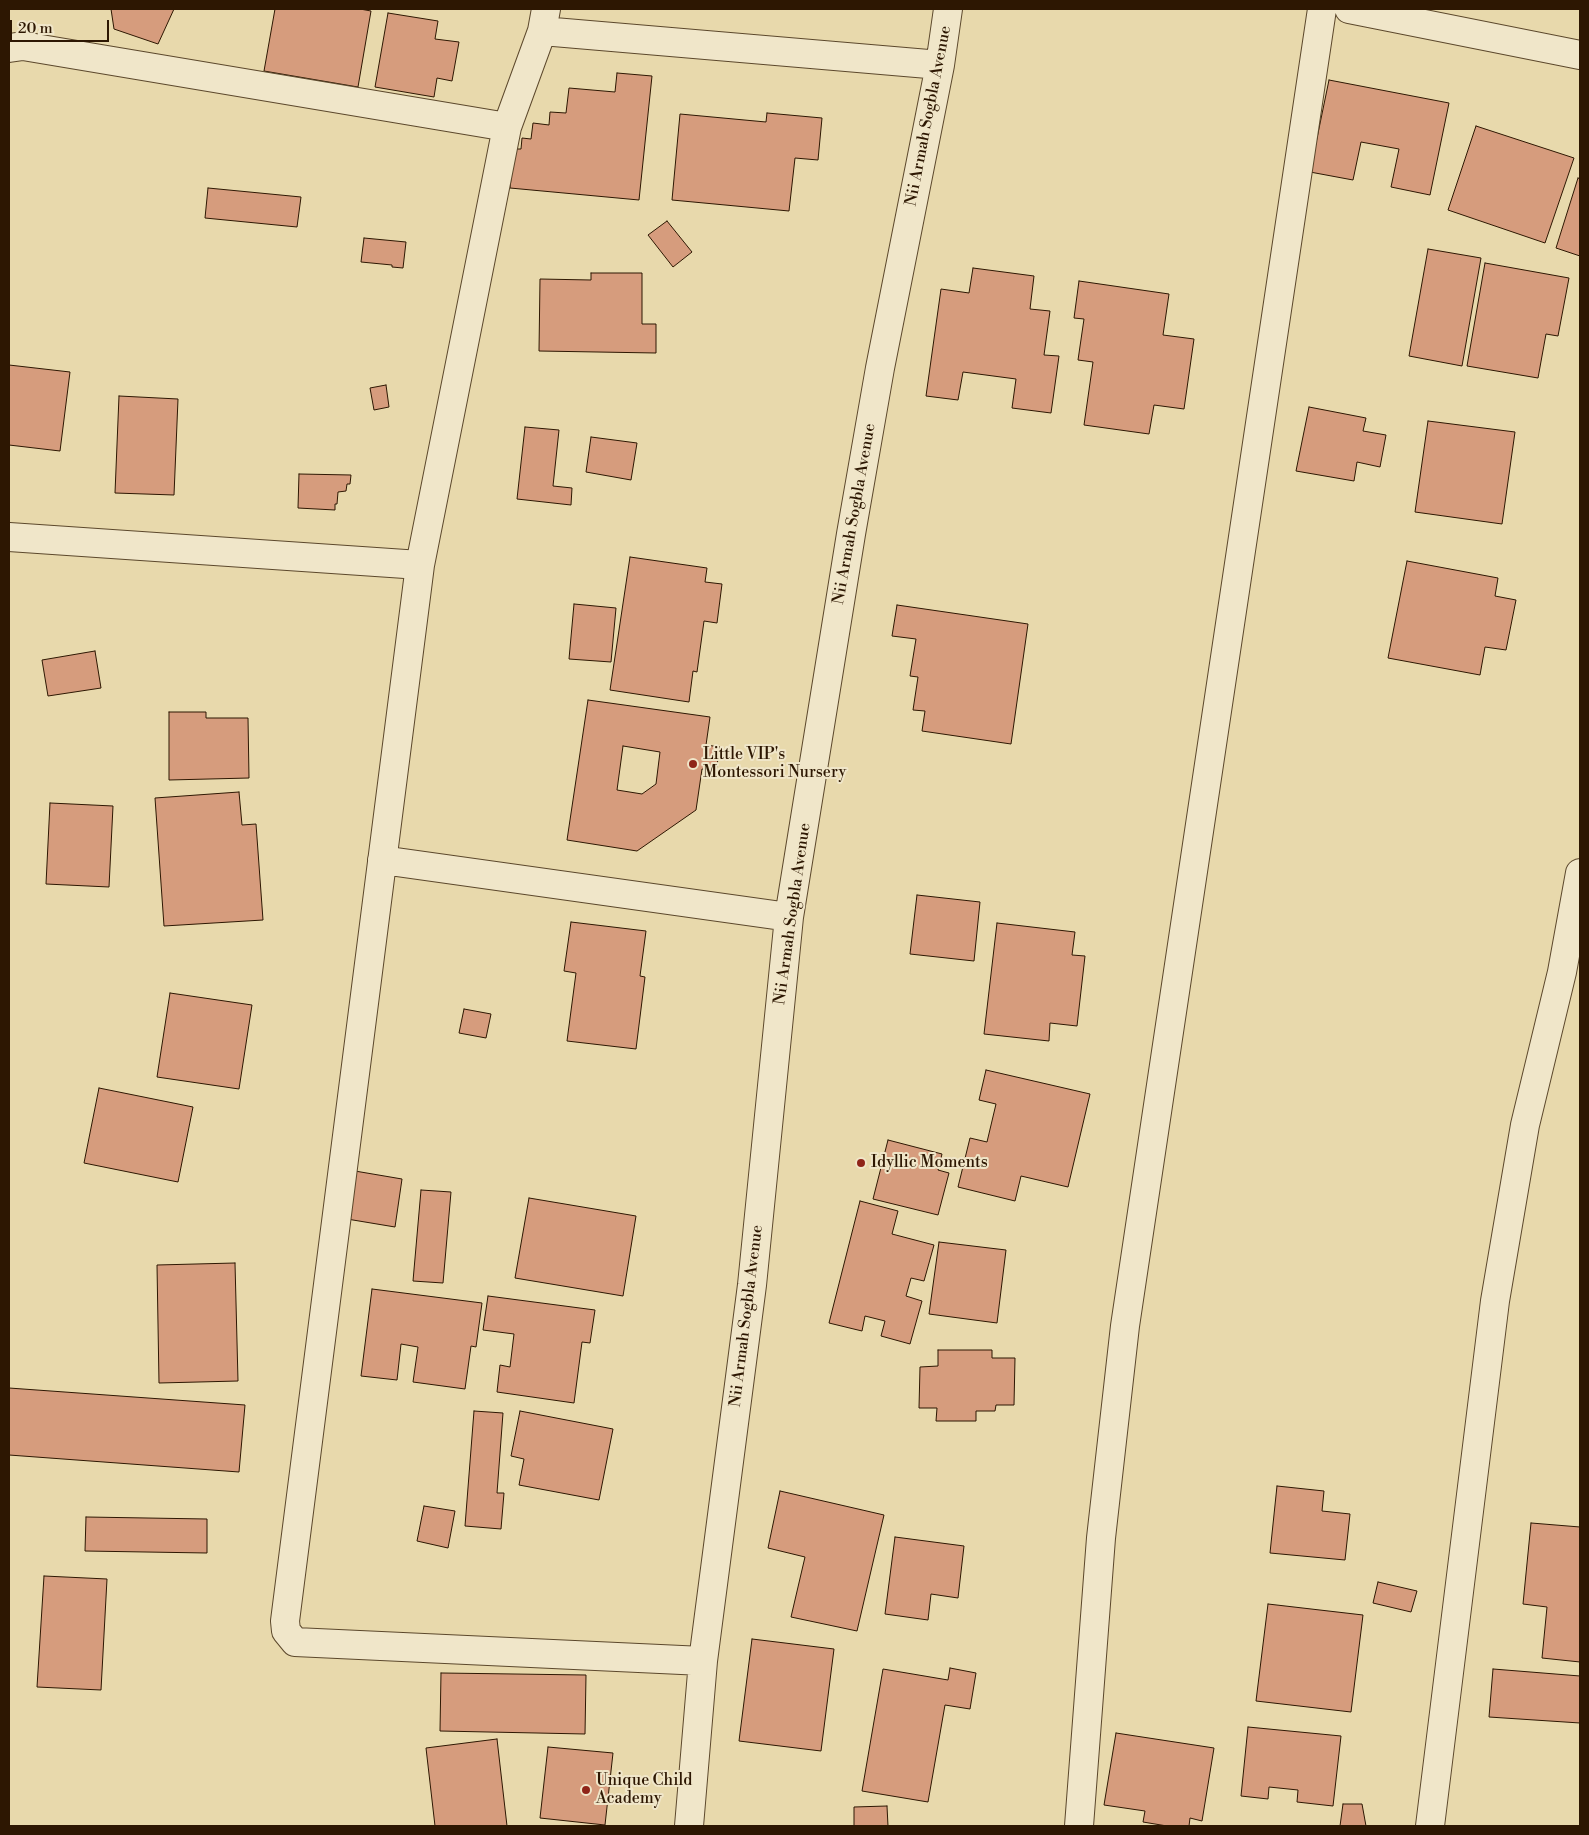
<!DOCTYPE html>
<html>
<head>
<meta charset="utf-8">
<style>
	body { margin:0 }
	#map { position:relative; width:1589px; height:1835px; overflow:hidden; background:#e8d9ac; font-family:"Libre Bodoni",serif }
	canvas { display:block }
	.frame { position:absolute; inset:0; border:10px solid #2d1702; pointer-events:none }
	.scale { position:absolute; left:10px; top:20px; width:99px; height:22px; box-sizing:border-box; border:2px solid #2d1702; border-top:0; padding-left:6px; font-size:15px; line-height:18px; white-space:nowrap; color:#2d1702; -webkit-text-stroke:4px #f0e6c9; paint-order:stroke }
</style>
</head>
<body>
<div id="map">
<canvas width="1589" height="1835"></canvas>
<div class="frame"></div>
<div class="scale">20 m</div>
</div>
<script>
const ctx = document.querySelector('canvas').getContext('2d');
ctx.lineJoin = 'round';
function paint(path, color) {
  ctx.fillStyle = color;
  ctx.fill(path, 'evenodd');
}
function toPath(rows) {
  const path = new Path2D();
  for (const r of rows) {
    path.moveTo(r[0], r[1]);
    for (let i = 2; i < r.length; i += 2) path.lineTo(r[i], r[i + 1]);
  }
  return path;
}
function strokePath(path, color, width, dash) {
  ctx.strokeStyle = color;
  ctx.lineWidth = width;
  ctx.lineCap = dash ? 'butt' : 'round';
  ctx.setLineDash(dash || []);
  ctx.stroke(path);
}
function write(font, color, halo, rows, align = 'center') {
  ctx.font = font + ' "Libre Bodoni",serif';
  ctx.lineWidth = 4;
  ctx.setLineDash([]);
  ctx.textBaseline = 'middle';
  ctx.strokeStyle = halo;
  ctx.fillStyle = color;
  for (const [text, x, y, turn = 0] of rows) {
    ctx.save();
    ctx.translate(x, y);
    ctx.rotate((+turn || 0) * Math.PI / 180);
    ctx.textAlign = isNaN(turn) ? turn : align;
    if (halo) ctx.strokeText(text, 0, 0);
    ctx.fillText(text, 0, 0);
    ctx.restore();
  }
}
const building = toPath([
	[111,9,174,9,158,44,114,29,111,9],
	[275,9,360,9,371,11,358,87,264,71,275,9],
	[388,13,438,21,435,39,459,42,452,81,437,78,434,97,375,87,388,13],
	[617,73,652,76,639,200,510,188,514,149,521,149,522,138,531,139,533,123,549,125,550,112,566,113,569,88,615,92,617,73],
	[1329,80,1449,103,1430,195,1391,187,1399,149,1361,142,1353,180,1310,172,1329,80],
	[767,113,822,118,818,160,795,158,789,211,672,200,680,114,766,122,767,113],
	[1476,126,1574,158,1545,243,1448,210,1476,126],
	[1578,178,1580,179,1580,256,1556,248,1578,178],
	[208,188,301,197,297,227,205,218,208,188],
	[667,221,692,252,673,267,648,235,667,221],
	[364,238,406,242,403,268,392,267,392,265,361,262,364,238],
	[1428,249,1481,258,1462,366,1409,356,1428,249],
	[1485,263,1569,278,1558,336,1546,334,1538,378,1467,366,1485,263],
	[973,268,1034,276,1030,309,1050,311,1044,355,1059,356,1051,413,1012,408,1016,379,963,372,958,400,926,396,941,289,969,293,973,268],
	[591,273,642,273,642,324,656,324,656,353,539,351,540,279,591,280,591,273],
	[1079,281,1169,294,1163,335,1194,339,1184,409,1154,405,1149,434,1084,425,1093,362,1078,360,1084,319,1074,318,1079,281],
	[9,365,70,372,60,451,9,445,9,365],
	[386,385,389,407,374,410,370,388,386,385],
	[119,396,178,399,174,495,115,493,119,396],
	[1309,407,1366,418,1363,431,1386,435,1380,467,1357,462,1354,481,1296,471,1309,407],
	[1428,421,1515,432,1502,524,1415,512,1428,421],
	[525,427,559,430,553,486,572,488,571,505,517,499,525,427],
	[591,437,637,443,631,480,586,472,591,437],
	[299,474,351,475,350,484,347,484,346,491,338,492,337,504,335,504,335,510,298,508,299,474],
	[630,557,707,568,705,582,722,584,717,623,704,621,697,672,693,671,689,702,610,690,630,557],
	[1407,561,1498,578,1495,596,1516,600,1506,650,1485,647,1480,675,1388,658,1407,561],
	[574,604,616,608,611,662,569,659,574,604],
	[897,605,1028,624,1011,744,922,731,925,711,913,710,918,677,910,676,916,639,892,636,897,605],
	[95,651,101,688,48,696,42,660,95,651],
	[588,700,710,717,706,745,720,747,716,771,702,769,696,810,637,851,567,840,588,700],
	[623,746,660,752,656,784,642,794,617,790,623,746],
	[169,712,206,712,206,718,248,718,249,778,169,780,169,712],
	[239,792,242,825,256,824,263,920,164,926,155,798,239,792],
	[50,803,113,806,109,887,46,884,50,803],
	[917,895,980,902,974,961,910,954,917,895],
	[571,922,646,931,640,976,645,977,636,1049,567,1041,576,973,564,971,571,922],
	[997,923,1075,932,1072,955,1085,956,1077,1026,1050,1023,1049,1041,984,1034,997,923],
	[170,993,252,1005,239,1089,157,1077,170,993],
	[464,1009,491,1014,486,1038,459,1033,464,1009],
	[986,1070,1090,1094,1068,1187,1021,1176,1015,1201,958,1187,970,1138,987,1142,996,1104,979,1100,986,1070],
	[99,1088,193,1107,178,1182,84,1163,99,1088],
	[888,1140,942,1154,938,1170,949,1173,938,1215,873,1199,888,1140],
	[349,1170,402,1179,395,1227,341,1218,349,1170],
	[421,1190,451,1192,443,1283,413,1281,421,1190],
	[529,1198,636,1216,623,1296,515,1278,529,1198],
	[860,1201,898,1211,892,1234,934,1245,924,1281,911,1278,906,1296,922,1301,910,1344,881,1336,885,1321,865,1316,862,1331,829,1323,860,1201],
	[939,1242,1006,1250,997,1323,929,1314,939,1242],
	[235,1263,238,1381,159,1383,157,1265,235,1263],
	[372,1289,482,1303,476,1347,471,1346,465,1389,413,1382,418,1347,401,1344,397,1380,361,1376,372,1289],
	[488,1296,595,1310,590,1343,582,1342,574,1403,497,1392,500,1365,510,1367,514,1334,483,1330,488,1296],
	[938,1350,992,1350,992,1358,1015,1358,1014,1405,996,1405,995,1411,976,1411,976,1421,936,1421,937,1408,919,1408,920,1367,938,1366,938,1350],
	[9,1388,245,1405,239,1472,9,1455,9,1388],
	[474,1411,503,1413,497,1493,504,1493,501,1529,465,1526,474,1411],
	[520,1411,613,1429,599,1500,519,1485,524,1459,511,1456,520,1411],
	[1277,1486,1324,1491,1322,1511,1350,1514,1345,1560,1270,1553,1277,1486],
	[780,1491,884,1515,857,1631,791,1617,805,1557,768,1548,780,1491],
	[424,1506,455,1511,448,1548,417,1541,424,1506],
	[86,1517,207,1519,207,1553,85,1551,86,1517],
	[1531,1523,1580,1527,1580,1662,1542,1658,1547,1607,1523,1604,1531,1523],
	[895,1537,964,1546,958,1598,931,1594,928,1620,885,1614,895,1537],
	[44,1576,107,1579,101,1690,37,1687,44,1576],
	[1378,1582,1417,1591,1411,1612,1373,1603,1378,1582],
	[1268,1604,1363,1615,1351,1712,1256,1701,1268,1604],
	[752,1639,834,1649,821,1751,739,1741,752,1639],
	[950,1668,976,1673,970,1709,945,1705,928,1802,862,1791,883,1669,948,1680,950,1668],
	[1493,1669,1580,1676,1580,1723,1489,1717,1493,1669],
	[441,1673,586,1675,585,1734,440,1731,441,1673],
	[1248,1727,1341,1736,1333,1806,1297,1802,1298,1790,1269,1787,1268,1799,1241,1796,1248,1727],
	[1116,1733,1214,1748,1202,1821,1190,1818,1189,1826,1167,1826,1143,1822,1145,1811,1104,1805,1116,1733],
	[497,1739,507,1826,435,1826,426,1748,497,1739],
	[548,1747,613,1753,605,1825,540,1818,548,1747],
	[1343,1804,1362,1804,1366,1826,1340,1826,1343,1804],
	[887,1806,888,1826,854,1826,854,1807,887,1806]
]);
paint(building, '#d69c7d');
strokePath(building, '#2d1702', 1);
const street = toPath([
	[546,9,542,31,507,127,420,565,285,1621,286,1631,295,1642,703,1661],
	[1349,9,1580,55],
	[542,31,940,65],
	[9,48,23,46,507,127],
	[9,537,420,565],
	[382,860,789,917],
	[689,1826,703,1661,752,1285,789,917,851,534,880,368,940,65,948,9],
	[1079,1826,1101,1538,1125,1326,1322,9],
	[1430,1826,1495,1301,1525,1125,1562,972,1580,873]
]);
strokePath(street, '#5c482c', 30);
strokePath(street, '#f0e6c9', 28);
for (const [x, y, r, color] of [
	[693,764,5,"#8f2418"],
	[861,1163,5,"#8f2418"],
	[586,1790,5,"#8f2418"]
]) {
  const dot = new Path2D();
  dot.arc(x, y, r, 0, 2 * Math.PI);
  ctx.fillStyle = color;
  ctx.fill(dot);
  strokePath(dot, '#f0e6c9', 2);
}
write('16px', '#2d1702', '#f0e6c9', [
	["Nii Armah Sogbla Avenue",929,116,-79],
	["Nii Armah Sogbla Avenue",855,514,-80],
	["Nii Armah Sogbla Avenue",793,914,-82],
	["Nii Armah Sogbla Avenue",747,1316,-83]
]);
write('16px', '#2d1702', '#f0e6c9', [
	["Little VIP's",703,755],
	["Montessori Nursery",703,773],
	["Idyllic Moments",871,1163],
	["Unique Child",596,1781],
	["Academy",596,1799]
], 'left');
</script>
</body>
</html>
